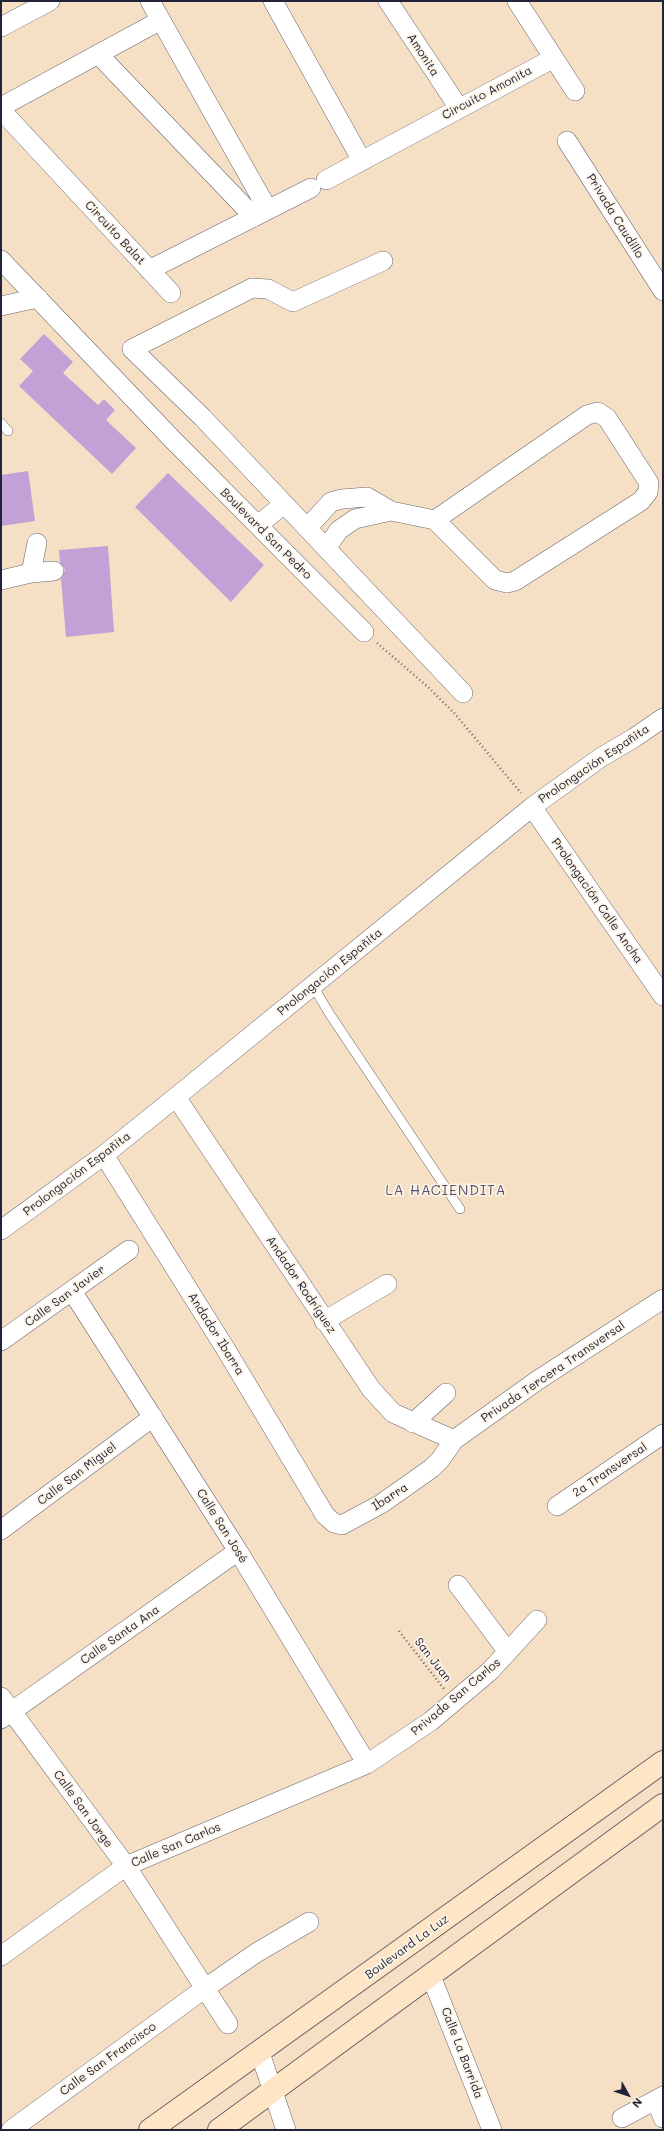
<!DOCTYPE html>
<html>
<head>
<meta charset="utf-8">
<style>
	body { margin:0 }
	#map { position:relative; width:664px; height:2131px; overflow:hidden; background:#f6e0c5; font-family:Mali,sans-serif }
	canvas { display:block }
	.frame { position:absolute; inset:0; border:2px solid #22223b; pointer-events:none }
	.north { position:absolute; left:608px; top:2075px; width:40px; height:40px; -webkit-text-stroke:3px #fcf5e5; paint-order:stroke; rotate:130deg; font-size:11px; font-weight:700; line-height:16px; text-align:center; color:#22223b }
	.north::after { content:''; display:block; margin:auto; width:14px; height:18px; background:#22223b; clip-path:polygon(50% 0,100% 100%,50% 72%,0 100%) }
</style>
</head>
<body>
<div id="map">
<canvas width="664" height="2131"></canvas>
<div class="frame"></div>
<div class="north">N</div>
</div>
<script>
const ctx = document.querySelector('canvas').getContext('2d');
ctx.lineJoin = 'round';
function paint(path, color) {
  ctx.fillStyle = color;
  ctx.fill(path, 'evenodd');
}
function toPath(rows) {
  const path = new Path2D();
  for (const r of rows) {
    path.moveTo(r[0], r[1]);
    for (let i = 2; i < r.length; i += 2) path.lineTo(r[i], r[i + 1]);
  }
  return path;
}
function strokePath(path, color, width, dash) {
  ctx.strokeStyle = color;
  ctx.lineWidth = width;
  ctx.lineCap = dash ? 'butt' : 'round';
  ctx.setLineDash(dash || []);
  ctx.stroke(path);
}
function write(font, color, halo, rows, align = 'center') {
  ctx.font = font + ' Mali,sans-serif';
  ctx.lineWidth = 3.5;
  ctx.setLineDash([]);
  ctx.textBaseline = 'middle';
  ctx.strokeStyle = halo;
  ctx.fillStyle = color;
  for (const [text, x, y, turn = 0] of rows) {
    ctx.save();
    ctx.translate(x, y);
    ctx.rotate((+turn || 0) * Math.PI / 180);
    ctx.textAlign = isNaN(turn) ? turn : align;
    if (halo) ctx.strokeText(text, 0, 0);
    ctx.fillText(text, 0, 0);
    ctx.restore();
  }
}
paint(toPath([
	[44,334,73,362,63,373,98,405,104,399,115,410,106,420,136,448,112,474,19,386,33,371,20,359],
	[28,471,35,521,1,526,1,475],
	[168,473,264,565,231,602,135,507],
	[108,546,114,632,66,637,61,579,65,570,60,562,59,550]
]), '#c1a1d6');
const lane = toPath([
	[1,423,8,431],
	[313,986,329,1013,460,1209]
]);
const street = toPath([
	[150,1,268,210],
	[273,1,362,161],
	[388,1,459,108],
	[517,1,575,91],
	[1,27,50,1],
	[98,54,254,217],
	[1,107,161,20],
	[1,110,171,293],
	[567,141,663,291],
	[326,180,554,58],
	[1,260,174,441,364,632],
	[383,261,293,302,268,289,252,288,132,349,203,418,463,693],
	[149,270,311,188],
	[1,306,38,298],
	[258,525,284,504],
	[307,528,331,502,342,499,367,497,391,511,435,520,495,580,507,583,515,581,641,501,648,492,649,483,607,418,598,412,587,415,435,520],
	[327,547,339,530,355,519,391,511],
	[31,573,37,543],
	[1,580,31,573,54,571],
	[532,807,663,996],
	[176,1097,371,1389,393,1413,454,1440],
	[104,1155,225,1348,325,1515,334,1523,342,1525,381,1504,432,1468,440,1460,454,1440,538,1380,663,1299],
	[1,1230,104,1155,176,1097,532,807,600,758,634,738,663,718],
	[72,1291,238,1551,367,1764],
	[324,1321,387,1284],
	[1,1341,129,1250],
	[413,1423,446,1393],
	[557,1506,663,1434],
	[1,1530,153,1417],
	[458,1585,508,1652],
	[1,1697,126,1866,228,2024],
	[1,1719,238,1551],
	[1,1956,126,1866,367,1764,431,1721,490,1671,537,1620],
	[431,1976,492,2130],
	[260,2053,286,2130],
	[656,2100,663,2118],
	[622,2118,663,2096],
	[11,2130,204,1989,256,1953,309,1922]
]);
const secondary = toPath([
	[150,2130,663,1762],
	[219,2130,663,1805]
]);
strokePath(lane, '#6c646b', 10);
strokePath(street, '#6c646b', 20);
strokePath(secondary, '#6c646b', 24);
strokePath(toPath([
	[377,643,428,687,455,714,521,793],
	[399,1631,444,1689]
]), '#6c646b', 2.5, [1, 3]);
strokePath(lane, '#fff', 9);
strokePath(street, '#fff', 19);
strokePath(secondary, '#fee5c5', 22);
write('12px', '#22223b', '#fcf5e5', [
	["Amonita",423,55,57],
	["Circuito Amonita",487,93,-28],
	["Privada Caudillo",615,216,58],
	["Circuito Balat",115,233,47],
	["Boulevard San Pedro",266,534,45],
	["Prolongación Españita",594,764,-34],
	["Prolongación Calle Ancha",597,901,55],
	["Prolongación Españita",330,972,-39],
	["Prolongación Españita",77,1174,-37],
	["Andador Rodríguez",301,1285,56],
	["Calle San Javier",65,1296,-36],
	["Andador Ibarra",216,1334,58],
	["Privada Tercera Transversal",553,1372,-34],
	["2a Transversal",610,1470,-34],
	["Calle San Miguel",77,1474,-37],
	["Ibarra",390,1497,-33],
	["Calle San José",222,1526,58],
	["Calle Santa Ana",120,1635,-35],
	["San Juan",433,1660,52],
	["Privada San Carlos",456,1697,-40],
	["Calle San Jorge",83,1809,54],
	["Calle San Carlos",176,1845,-23],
	["Boulevard La Luz",407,1947,-36],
	["Calle La Barrida",462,2053,69],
	["Calle San Francisco",108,2059,-36]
]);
ctx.letterSpacing = '1px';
write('14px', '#5a4e71', '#fcf5e5', [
	["LA HACIENDITA",446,1191]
]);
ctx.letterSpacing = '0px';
</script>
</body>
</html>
